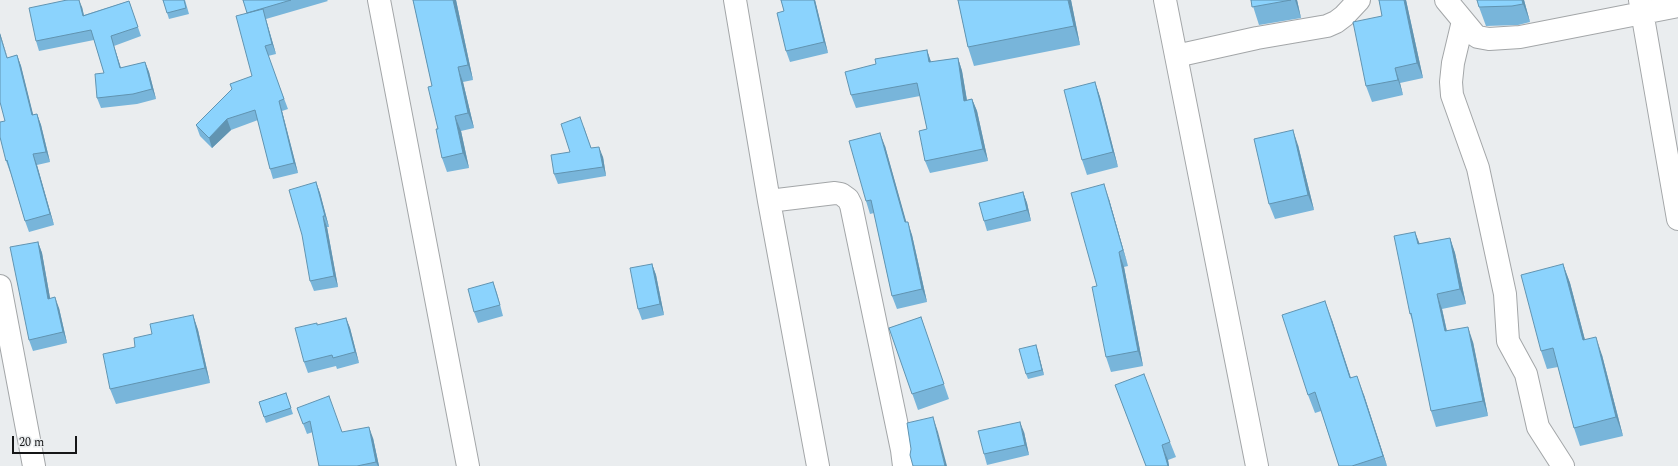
<!DOCTYPE html>
<html>
<head>
<meta charset="utf-8">
<style>
	body { margin:0 }
	#map { position:relative; width:1678px; height:466px; overflow:hidden; background:#eaedef; font-family:Spectral,serif }
	canvas { display:block }
	.scale { position:absolute; left:12px; top:436px; width:65px; height:18px; box-sizing:border-box; border:2px solid #151617; border-top:0; padding-left:5px; font-size:12px; line-height:14px; white-space:nowrap; color:#151617; -webkit-text-stroke:3px #eaedef; paint-order:stroke }
</style>
</head>
<body>
<div id="map">
<canvas width="1678" height="466"></canvas>
<div class="scale">20 m</div>
</div>
<script>
const ctx = document.querySelector('canvas').getContext('2d');
ctx.lineJoin = 'round';
function toPath(rows) {
  const path = new Path2D();
  for (const r of rows) {
    path.moveTo(r[0], r[1]);
    for (let i = 2; i < r.length; i += 2) path.lineTo(r[i], r[i + 1]);
  }
  return path;
}
function strokePath(path, color, width, dash) {
  ctx.strokeStyle = color;
  ctx.lineWidth = width;
  ctx.lineCap = dash ? 'butt' : 'round';
  ctx.setLineDash(dash || []);
  ctx.stroke(path);
}
function paint(path, color) {
  ctx.fillStyle = color;
  ctx.fill(path, 'evenodd');
}
const minor = toPath([
	[379,0,468,466],
	[735,0,769,201,818,466],
	[1165,0,1257,466],
	[1446,0,1475,35,1478,37,1489,39,1520,37,1678,6],
	[1640,0,1678,219],
	[1463,21,1453,63,1451,82,1452,95,1478,168,1505,294,1508,341,1526,374,1538,427,1563,466],
	[1176,56,1257,38,1327,26,1336,22,1344,16,1359,0],
	[769,201,835,193,841,194,848,199,851,205,902,450,904,466],
	[0,286,34,466]
]);
strokePath(minor, '#a3a6a8', 24);
strokePath(minor, '#fff', 22);
paint(toPath([
	[163,0,185,0,189,14,169,19],
	[243,0,327,0,328,1,266,19,276,54,268,56,288,109,282,111,298,173,273,179,270,169,258,120,231,130,212,148,200,136,196,125,232,89,252,76,247,13],
	[413,0,456,0,473,80,463,82,474,128,461,131,469,168,447,172,442,158,432,86],
	[781,0,815,0,828,53,790,62,786,51,784,11],
	[958,0,1071,0,1080,45,974,66,968,47],
	[1251,0,1297,0,1301,18,1259,25],
	[1379,0,1406,0,1423,78,1400,83,1403,95,1372,102,1366,86,1382,16],
	[1524,0,1530,22,1518,25,1486,26,1479,7],
	[129,1,141,36,114,46,121,68,145,62,149,72,156,99,137,104,101,108,97,98,104,73,94,40,39,51,36,41,82,7,84,15],
	[927,50,931,62,958,58,962,71,967,100,972,99,977,111,988,161,930,173,925,161,927,129,920,96,856,108,851,95,876,64],
	[17,55,21,66,33,115,37,114,41,125,50,162,37,165,54,225,29,232,25,221,10,171,10,172,6,161,5,121,7,58],
	[1095,82,1100,97,1118,167,1087,175,1082,160],
	[584,127,591,148,603,157,606,176,558,184,554,174,570,152],
	[1298,145,1314,210,1275,219,1269,204],
	[885,146,906,222,912,235,927,302,897,309,892,296,874,213,870,214,866,201],
	[316,182,320,193,329,227,327,227,338,287,314,291,310,281],
	[1023,192,1027,203,1031,221,987,231,984,221],
	[1109,199,1128,266,1124,267,1143,366,1111,372,1106,357],
	[1415,232,1419,244,1450,238,1455,253,1466,304,1442,309,1447,331,1473,342,1488,416,1436,427,1431,411,1414,326,1410,314],
	[38,242,42,253,50,298,59,308,67,343,33,351,29,340],
	[652,264,656,275,664,315,642,320,638,309],
	[1563,264,1570,283,1585,340,1602,355,1623,436,1580,446,1574,428,1558,367,1547,369,1541,351],
	[493,282,497,293,503,316,478,323,474,312],
	[193,315,198,330,210,383,116,404,110,389,135,347,152,334],
	[921,317,949,399,918,410,889,328],
	[346,318,350,328,359,363,337,369,336,366,308,373,304,362,318,325],
	[1332,320,1351,378,1364,395,1387,466,1339,466,1321,411,1315,413,1308,395],
	[1036,345,1044,375,1028,379,1026,374],
	[1115,385,1170,442,1176,457,1168,460,1169,466,1146,466],
	[286,393,293,414,266,423,259,402],
	[297,408,342,432,373,438,379,466,319,466,313,432,307,434],
	[1024,432,1029,455,987,465,984,454]
]), '#78b5da');
paint(toPath([
	[79,0,82,7,86,26,83,16],
	[453,0,456,0,473,80,468,65],
	[814,0,815,0,828,53,824,42],
	[1068,0,1071,0,1080,45,1074,26],
	[1295,0,1297,0,1301,18],
	[1404,0,1406,0,1423,78,1417,63],
	[1522,0,1524,0,1530,22,1523,4],
	[263,9,266,20,276,54,272,44],
	[0,33,11,69,0,35],
	[111,36,114,46,124,78,120,68],
	[927,50,931,62,929,62],
	[17,55,21,66,36,126,32,115],
	[958,58,962,71,969,113,964,101],
	[145,62,149,72,156,99,152,89],
	[458,67,463,82,474,128,468,113],
	[1395,68,1400,83,1403,95,1398,80],
	[1095,82,1100,97,1118,167,1113,152],
	[972,99,977,111,988,161,983,149],
	[279,101,282,111,298,173,294,163],
	[37,114,41,125,50,162,46,152],
	[455,116,461,131,469,168,463,153],
	[227,119,231,130,212,148,209,138],
	[1293,130,1298,145,1314,210,1308,195],
	[880,133,885,146,910,235,905,222],
	[599,147,603,157,606,176,603,167],
	[33,154,37,165,54,225,50,214],
	[316,182,320,193,329,227,325,216],
	[1104,184,1109,199,1128,266,1123,250],
	[1023,192,1027,203,1031,221,1027,210],
	[323,216,327,227,338,287,334,276],
	[908,222,912,235,927,302,922,289],
	[1415,232,1421,247,1418,244],
	[1450,238,1455,253,1466,304,1460,289],
	[38,242,42,253,52,309,48,299],
	[1119,252,1124,267,1143,366,1138,351],
	[652,264,656,275,664,315,660,304],
	[1563,264,1570,283,1590,359,1583,340],
	[1437,294,1442,309,1450,346,1445,331],
	[55,297,59,308,67,343,63,332],
	[1325,301,1332,320,1357,397,1350,378],
	[193,315,198,330,210,383,205,368],
	[346,318,350,328,359,363,355,352],
	[1468,327,1473,342,1488,416,1483,401],
	[1596,337,1602,355,1623,436,1616,417],
	[1036,345,1038,351,1044,375,1042,370],
	[1357,376,1364,395,1387,466,1383,456],
	[933,417,938,432,947,466,945,466],
	[1020,422,1024,432,1029,455,1025,445],
	[369,427,373,438,379,466,378,466,376,462],
	[1162,445,1168,460,1169,466,1168,466]
]), '#6194b1');
const building = toPath([
	[67,0,79,0,83,16,129,1,138,27,111,36,120,68,145,62,152,89,133,94,97,98,95,74,104,73,91,30,36,41,29,8,67,0],
	[163,0,184,0,186,8,167,13,163,0],
	[243,0,291,0,247,13,243,0],
	[413,0,453,0,468,65,458,67,468,113,455,116,463,153,442,158,436,129,438,129,428,87,432,86,413,0],
	[781,0,814,0,824,42,786,51,777,13,784,11,781,0],
	[958,0,1068,0,1074,26,968,47,958,0],
	[1251,0,1291,0,1252,7,1251,0],
	[1379,0,1404,0,1417,63,1395,68,1398,80,1366,86,1353,22,1382,16,1379,0],
	[1477,0,1522,0,1523,4,1512,6,1479,7,1477,0],
	[263,9,272,44,265,46,284,99,279,101,294,163,270,169,255,110,227,119,209,138,196,125,232,89,230,84,252,76,236,16,263,9],
	[0,35,7,58,17,55,32,115,37,114,46,152,33,154,50,214,25,221,7,160,6,161,0,137,0,122,5,121,0,102,0,35],
	[927,50,929,62,958,58,964,101,972,99,983,149,925,161,919,131,927,129,917,83,851,95,845,72,876,64,875,59,927,50],
	[1095,82,1113,152,1082,160,1064,90,1095,82],
	[580,117,591,148,599,147,603,167,554,174,551,155,570,152,561,124,580,117],
	[1293,130,1308,195,1269,204,1254,139,1293,130],
	[880,133,905,222,908,222,922,289,892,296,871,200,866,201,849,141,880,133],
	[316,182,325,216,323,216,334,276,310,281,302,235,289,190,316,182],
	[1104,184,1123,250,1119,252,1138,351,1106,357,1092,287,1097,286,1071,193,1104,184],
	[1023,192,1027,210,984,221,979,203,1023,192],
	[1415,232,1418,244,1450,238,1460,289,1437,294,1445,331,1468,327,1483,401,1431,411,1411,313,1410,314,1394,236,1415,232],
	[38,242,48,299,55,297,63,332,29,340,10,247,38,242],
	[652,264,660,304,638,309,630,268,652,264],
	[1563,264,1583,340,1596,337,1616,417,1574,428,1553,348,1541,351,1521,275,1563,264],
	[493,282,500,305,474,312,468,289,493,282],
	[1325,301,1350,378,1357,376,1383,456,1352,466,1339,466,1315,392,1308,395,1282,315,1325,301],
	[193,315,205,368,110,389,103,354,135,347,134,338,152,334,150,324,193,315],
	[921,317,944,384,912,394,889,328,921,317],
	[346,318,355,352,333,358,332,355,304,362,295,328,317,323,317,325,346,318],
	[1036,345,1042,370,1026,374,1019,349,1036,345],
	[1144,374,1170,442,1162,445,1168,466,1146,466,1115,385,1144,374],
	[286,393,291,408,264,417,259,402,286,393],
	[329,396,342,432,369,427,376,462,357,466,319,466,310,421,303,424,297,408,329,396],
	[933,417,945,466,913,466,910,455,911,449,907,423,933,417],
	[1020,422,1025,445,984,454,978,431,1020,422]
]);
paint(building, '#8bd3fd');
strokePath(building, '#6194b1', 1);
</script>
</body>
</html>
